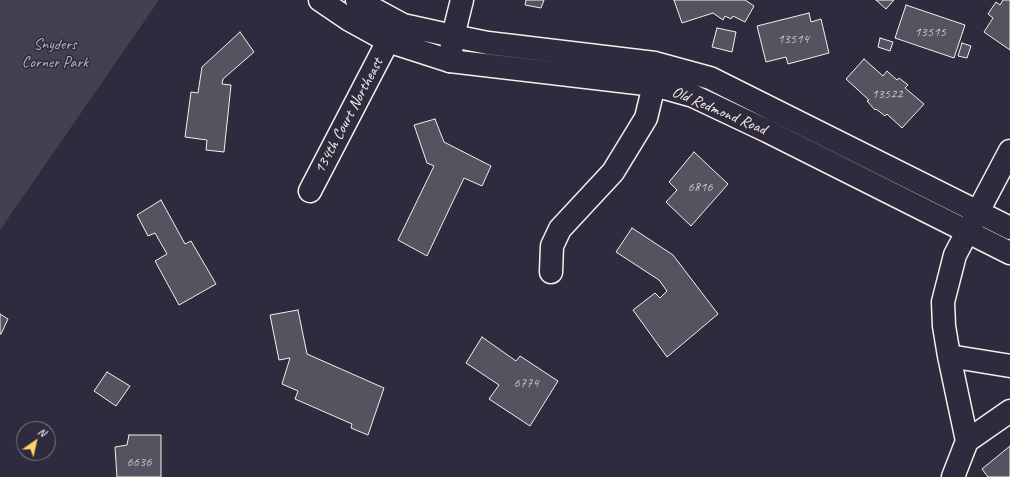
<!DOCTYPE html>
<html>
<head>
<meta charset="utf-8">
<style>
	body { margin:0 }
	#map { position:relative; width:1010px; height:477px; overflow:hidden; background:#2f2a3d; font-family:Caveat,sans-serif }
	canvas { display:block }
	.north { position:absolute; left:16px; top:421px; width:40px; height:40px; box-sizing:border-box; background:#2f2a3d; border:1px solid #7e7a81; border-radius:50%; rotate:34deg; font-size:11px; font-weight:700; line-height:16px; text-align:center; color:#f4f1e8 }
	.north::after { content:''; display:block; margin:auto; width:14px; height:18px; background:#ffd166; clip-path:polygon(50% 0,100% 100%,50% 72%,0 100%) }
</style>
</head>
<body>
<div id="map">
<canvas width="1010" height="477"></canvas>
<div class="north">N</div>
</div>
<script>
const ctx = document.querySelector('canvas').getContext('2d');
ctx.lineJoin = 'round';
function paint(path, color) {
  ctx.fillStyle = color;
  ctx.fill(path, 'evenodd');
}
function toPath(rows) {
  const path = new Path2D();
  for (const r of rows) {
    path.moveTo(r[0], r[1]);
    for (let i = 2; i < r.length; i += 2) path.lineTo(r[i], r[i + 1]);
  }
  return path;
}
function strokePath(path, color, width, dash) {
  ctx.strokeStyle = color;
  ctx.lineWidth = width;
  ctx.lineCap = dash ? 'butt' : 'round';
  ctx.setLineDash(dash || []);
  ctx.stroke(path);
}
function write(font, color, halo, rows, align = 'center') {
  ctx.font = font + ' Caveat,sans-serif';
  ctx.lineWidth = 3;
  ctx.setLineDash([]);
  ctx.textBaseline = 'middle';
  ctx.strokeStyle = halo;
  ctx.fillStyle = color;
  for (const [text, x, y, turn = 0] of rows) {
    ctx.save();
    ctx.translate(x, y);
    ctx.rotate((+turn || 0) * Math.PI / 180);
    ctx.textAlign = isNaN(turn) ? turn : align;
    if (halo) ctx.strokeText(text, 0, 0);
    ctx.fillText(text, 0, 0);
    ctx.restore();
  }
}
paint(toPath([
	[0,0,159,0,0,230]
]), '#454050');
const building = toPath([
	[526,0,544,0,541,8,525,5,526,0],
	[674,0,745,0,754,6,745,22,733,16,731,19,725,16,723,20,713,13,682,23,674,0],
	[876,0,894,0,886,9,876,0],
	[1003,0,1010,0,1010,50,984,32,993,18,988,14,996,2,1000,5,1003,0],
	[906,5,965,25,954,58,895,38,906,5],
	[809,13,811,22,821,19,829,53,788,64,786,57,766,62,757,26,809,13],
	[717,28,736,32,732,52,712,47,717,28],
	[240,32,254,52,223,79,222,84,231,85,224,152,206,150,207,140,185,137,191,92,198,93,202,67,240,32],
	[880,38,893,42,890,51,878,47,880,38],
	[962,43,971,46,967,58,958,56,962,43],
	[864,59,883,76,887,71,897,80,899,78,908,85,905,88,924,104,902,128,887,114,885,116,880,112,876,109,875,110,867,101,869,100,846,79,864,59],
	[435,119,444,142,491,166,482,186,464,178,427,256,398,240,434,166,427,163,414,125,435,119],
	[694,152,728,184,691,226,666,202,677,190,669,182,694,152],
	[161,200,185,244,191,241,216,284,179,305,155,261,167,254,155,233,148,236,137,215,161,200],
	[632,228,673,255,718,314,667,357,633,310,655,293,660,298,667,291,659,280,616,252,632,228],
	[298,310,307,354,384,388,368,435,351,428,352,424,295,399,298,391,282,384,290,358,279,360,270,315,298,310],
	[0,314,8,319,1,334,0,334,0,314],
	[482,337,516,361,520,356,558,381,530,426,489,399,499,385,466,363,482,337],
	[107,372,130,386,116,406,94,391,107,372],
	[129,435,161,435,161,477,117,477,115,447,127,445,129,435],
	[1010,446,1010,477,988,477,982,469,1010,446]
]);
paint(building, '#56525f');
strokePath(building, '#f4f1e8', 1);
const minor = toPath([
	[450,61,453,36,462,0],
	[310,191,388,41],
	[551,272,552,246,560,229,613,172,646,118,654,85,655,66],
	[949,356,1010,366],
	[967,441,1010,411],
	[953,477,967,441,949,356,944,326,943,302,955,255,1010,151]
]);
const major = toPath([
	[320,0,348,19,388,41,450,61,654,85,693,96,767,131,1010,253],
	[357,0,403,25,453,36,488,43,655,63,710,78,1010,228]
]);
strokePath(minor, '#f4f1e8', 25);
strokePath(major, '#f4f1e8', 25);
strokePath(minor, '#2f2a3d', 22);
strokePath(major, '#2f2a3d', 22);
write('14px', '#ccc9c6', null, [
	["13515",930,32],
	["13514",793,39],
	["13522",887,94],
	["6816",700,187],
	["6774",526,383],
	["6636",139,462]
]);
write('16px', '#b7b3b3', '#2f2a3d', [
	["Snyders",55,45],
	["Corner Park",55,63]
]);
write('16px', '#f4f1e8', '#2f2a3d', [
	["Old Redmond Road",719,111,23],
	["134th Court Northeast",349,116,-62]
]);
</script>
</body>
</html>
